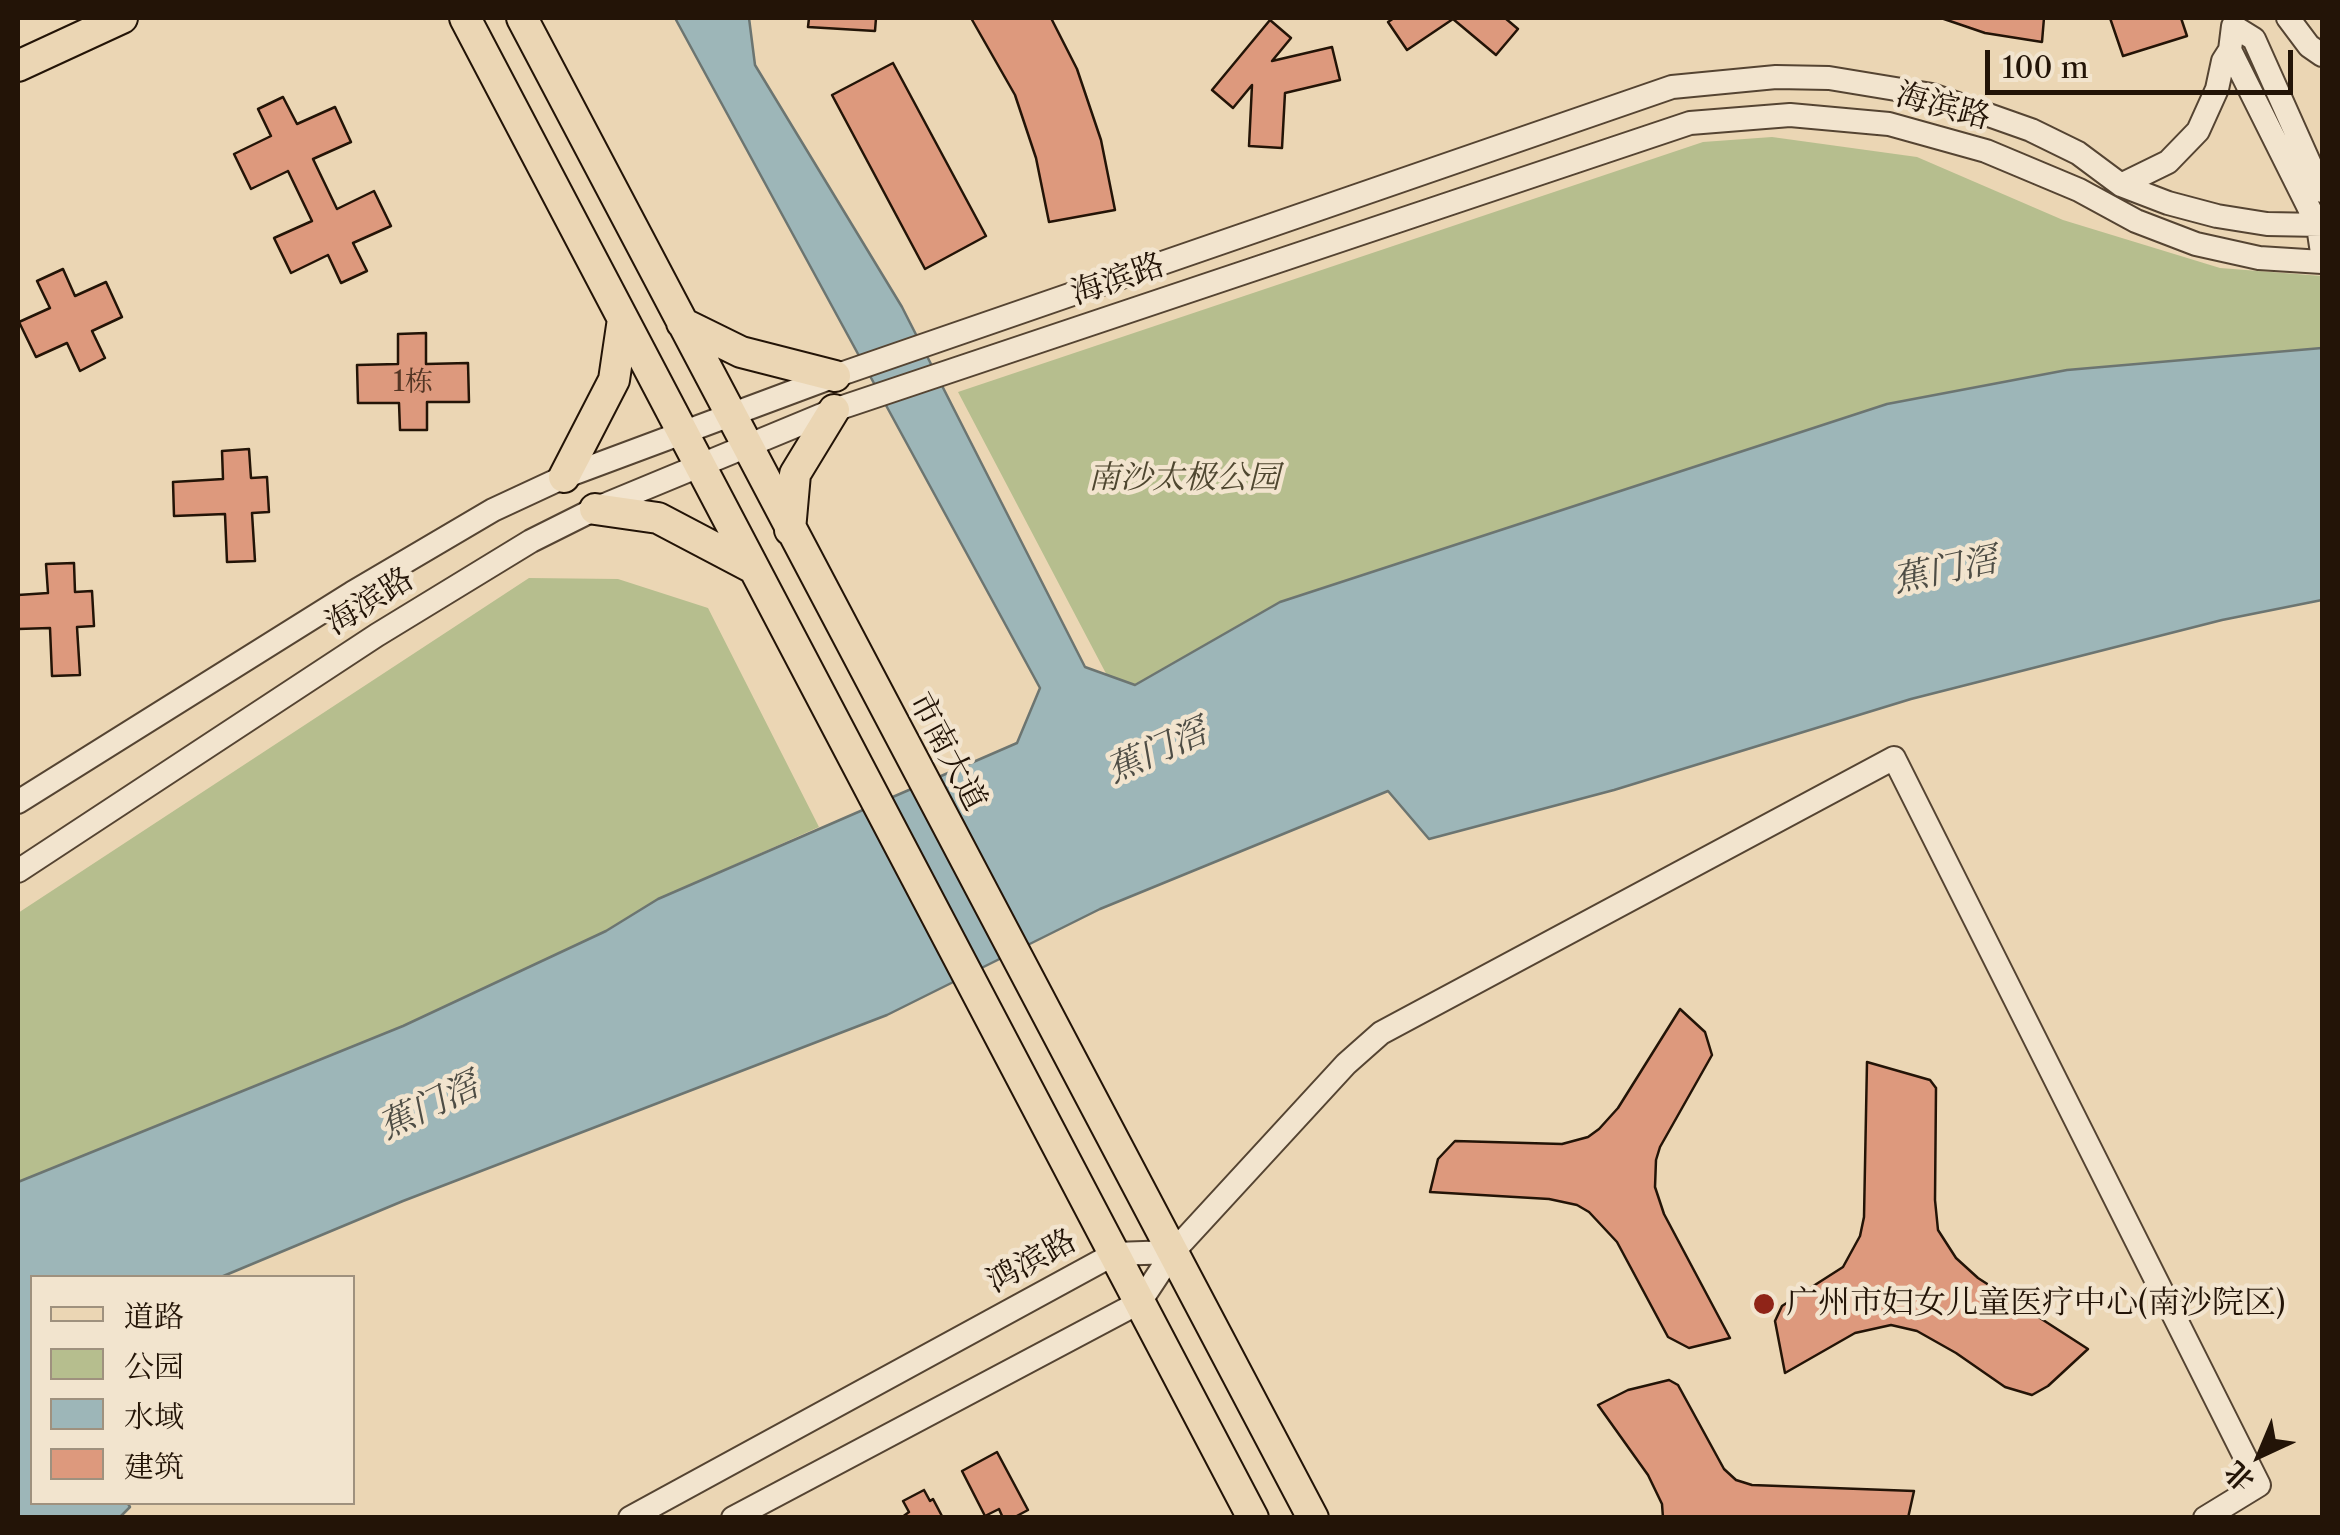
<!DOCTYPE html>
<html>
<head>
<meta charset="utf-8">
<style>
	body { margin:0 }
	#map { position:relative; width:2340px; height:1535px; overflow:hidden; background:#ebd6b4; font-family:"Libre Caslon Text","Noto Serif SC",serif }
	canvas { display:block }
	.frame { position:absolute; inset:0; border:20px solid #231407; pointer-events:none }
	.legend { position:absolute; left:30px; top:1275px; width:325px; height:230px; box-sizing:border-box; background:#f2e4ce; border:2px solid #9f917e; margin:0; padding:12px 18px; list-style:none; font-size:30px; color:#231407 }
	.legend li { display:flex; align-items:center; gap:20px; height:50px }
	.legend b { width:50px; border:2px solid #9f917e }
	.north { position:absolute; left:2210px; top:1405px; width:100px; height:100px; -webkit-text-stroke:8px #f2e4ce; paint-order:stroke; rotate:224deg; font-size:28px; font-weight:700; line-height:40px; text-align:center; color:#231407 }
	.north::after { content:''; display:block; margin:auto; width:35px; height:45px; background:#231407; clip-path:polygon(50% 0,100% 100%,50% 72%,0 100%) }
	.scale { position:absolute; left:1985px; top:50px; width:308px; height:45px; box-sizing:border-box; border:5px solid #231407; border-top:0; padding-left:12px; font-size:30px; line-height:35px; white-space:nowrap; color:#231407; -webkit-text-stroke:8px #f2e4ce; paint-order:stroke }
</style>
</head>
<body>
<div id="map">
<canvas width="2340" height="1535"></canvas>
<div class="frame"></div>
<ul class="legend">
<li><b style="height:12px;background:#ebd6b4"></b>道路</li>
<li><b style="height:28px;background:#b6be8e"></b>公园</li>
<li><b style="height:28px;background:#9db6b8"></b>水域</li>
<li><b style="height:28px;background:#dd997d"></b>建筑</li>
</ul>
<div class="north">北</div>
<div class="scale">100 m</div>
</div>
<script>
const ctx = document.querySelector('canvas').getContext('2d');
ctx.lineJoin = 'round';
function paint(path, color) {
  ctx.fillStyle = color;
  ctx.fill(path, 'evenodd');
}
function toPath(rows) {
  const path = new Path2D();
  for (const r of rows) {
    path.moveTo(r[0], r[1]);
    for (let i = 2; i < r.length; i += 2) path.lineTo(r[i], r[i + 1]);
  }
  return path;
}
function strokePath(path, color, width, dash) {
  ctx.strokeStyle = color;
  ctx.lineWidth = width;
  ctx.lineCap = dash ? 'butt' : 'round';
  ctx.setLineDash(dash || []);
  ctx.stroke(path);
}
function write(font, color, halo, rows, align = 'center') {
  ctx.font = font + ' "Libre Caslon Text","Noto Serif SC",serif';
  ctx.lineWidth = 9;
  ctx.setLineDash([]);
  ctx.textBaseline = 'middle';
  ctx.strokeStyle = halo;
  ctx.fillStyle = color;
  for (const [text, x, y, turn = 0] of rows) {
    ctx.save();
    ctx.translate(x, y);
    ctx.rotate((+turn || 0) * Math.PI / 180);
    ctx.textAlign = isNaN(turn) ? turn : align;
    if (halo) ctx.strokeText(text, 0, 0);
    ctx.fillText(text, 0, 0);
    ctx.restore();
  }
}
paint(toPath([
	[1772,137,1917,157,2063,220,2220,268,2322,276,2322,348,2067,370,1887,404,1280,602,1135,686,1111,683,958,392,1703,142],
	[529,578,618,579,708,608,819,827,658,899,606,931,403,1026,18,1182,18,913]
]), '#b6be8e');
const water = toPath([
	[675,18,749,18,755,65,902,307,1085,667,1135,685,1280,602,1887,404,2067,370,2322,348,2322,600,2222,620,1911,699,1614,790,1429,839,1388,791,1100,909,887,1015,403,1201,221,1277,32,1278,32,1502,127,1502,130,1507,120,1517,18,1518,18,1182,403,1026,606,931,658,899,1017,743,1040,688,675,18]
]);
paint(water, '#9db6b8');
strokePath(water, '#6c7571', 2.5);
const building = toPath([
	[809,18,876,18,875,31,808,27,809,18],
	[971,18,1051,18,1077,69,1101,140,1115,210,1049,222,1036,158,1015,95,971,18],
	[1394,18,1505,18,1518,29,1496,55,1453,19,1407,50,1388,22,1394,18],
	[1941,18,2044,18,2042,42,1985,33,1941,18],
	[2110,18,2181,18,2187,36,2123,56,2110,18],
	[1270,20,1291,38,1272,61,1332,47,1340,80,1285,93,1282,148,1249,146,1252,85,1233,108,1212,90,1270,20],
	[893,63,986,236,925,269,832,95,893,63],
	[283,97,297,124,335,107,351,142,313,159,337,209,374,191,391,226,353,243,367,271,341,283,328,255,291,273,274,238,312,221,288,171,251,189,234,154,271,136,258,109,283,97],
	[63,269,75,296,106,282,122,317,92,331,105,358,80,371,67,343,36,357,19,322,50,308,37,281,63,269],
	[426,333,426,364,468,363,469,402,427,402,427,430,400,430,399,403,358,403,357,365,398,364,398,334,426,333],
	[249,449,251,478,267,477,269,512,252,513,255,561,227,562,225,514,174,516,173,482,223,479,222,451,249,449],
	[74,563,75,592,92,591,94,626,77,627,80,675,52,676,50,628,18,629,18,595,48,593,46,564,74,563],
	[1680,1009,1705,1032,1712,1055,1660,1147,1656,1160,1655,1187,1664,1214,1730,1338,1689,1348,1668,1337,1617,1242,1589,1212,1577,1205,1549,1199,1430,1192,1438,1159,1455,1141,1562,1144,1588,1137,1599,1129,1618,1108,1680,1009],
	[1867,1062,1930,1080,1936,1088,1935,1200,1938,1230,1956,1258,1978,1278,2088,1349,2048,1386,2032,1395,2005,1387,1956,1353,1917,1331,1891,1325,1855,1333,1785,1373,1775,1321,1782,1306,1843,1267,1860,1236,1864,1217,1867,1062],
	[1669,1380,1678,1385,1724,1469,1736,1480,1752,1485,1914,1491,1908,1518,1663,1518,1662,1504,1648,1475,1598,1405,1628,1390,1669,1380],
	[997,1452,1028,1510,1013,1518,1003,1518,999,1509,985,1516,962,1471,997,1452],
	[924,1490,930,1501,933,1499,943,1518,901,1518,909,1512,903,1501,924,1490]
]);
paint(building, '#dd997d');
strokePath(building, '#231407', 2.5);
const minor = toPath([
	[2288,18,2309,46,2322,55],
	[2121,185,2168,162,2198,131,2217,89,2223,61,2230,50],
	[2322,191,2254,39,2233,26,2230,50,2318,226,2322,253],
	[18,802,352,593,493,510,564,477,835,376,1672,87,1776,77,1829,78,1932,95,2031,130,2078,153,2121,185,2168,203,2217,216,2267,224,2322,225],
	[18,871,377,635,531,541,595,509,834,410,1690,123,1790,115,1889,124,1986,151,2079,190,2136,221,2196,244,2259,258,2322,262],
	[630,1518,1114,1254,1173,1252],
	[733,1518,1140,1302,1173,1252,1346,1064,1381,1033,1894,758,2259,1485,2205,1518]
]);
const major = toPath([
	[465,18,1253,1518],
	[522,18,1313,1518],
	[18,66,122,18],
	[682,323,741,352,835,376],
	[564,477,614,380,623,319],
	[595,509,658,518,753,568],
	[790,530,795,474,834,410]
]);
strokePath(minor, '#554432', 26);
strokePath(major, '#231407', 34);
strokePath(minor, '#f2e4ce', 22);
strokePath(major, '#ebd6b4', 30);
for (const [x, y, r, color] of [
	[1764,1304,12,"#8f2418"]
]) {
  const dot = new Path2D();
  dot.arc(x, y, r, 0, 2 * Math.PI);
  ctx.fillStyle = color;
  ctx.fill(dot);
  strokePath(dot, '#f2e4ce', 4);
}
write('28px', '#523524', null, [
	["1栋",413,383]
]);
write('32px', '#231407', '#f2e4ce', [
	["海滨路",1943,107,15],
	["海滨路",1118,280,-19],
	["海滨路",370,602,-32],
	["市南大道",947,752,62],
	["鸿滨路",1032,1262,-29]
]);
write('italic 32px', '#4f4730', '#f2e4ce', [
	["南沙太极公园",1184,479]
]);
write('32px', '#231407', '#f2e4ce', [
	["广州市妇女儿童医疗中心(南沙院区)",1786,1304]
], 'left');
write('italic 35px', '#4e4d45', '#f2e4ce', [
	["蕉门滘",1945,571,-12],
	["蕉门滘",1157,752,-24],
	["蕉门滘",429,1107,-26]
]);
</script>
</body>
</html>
